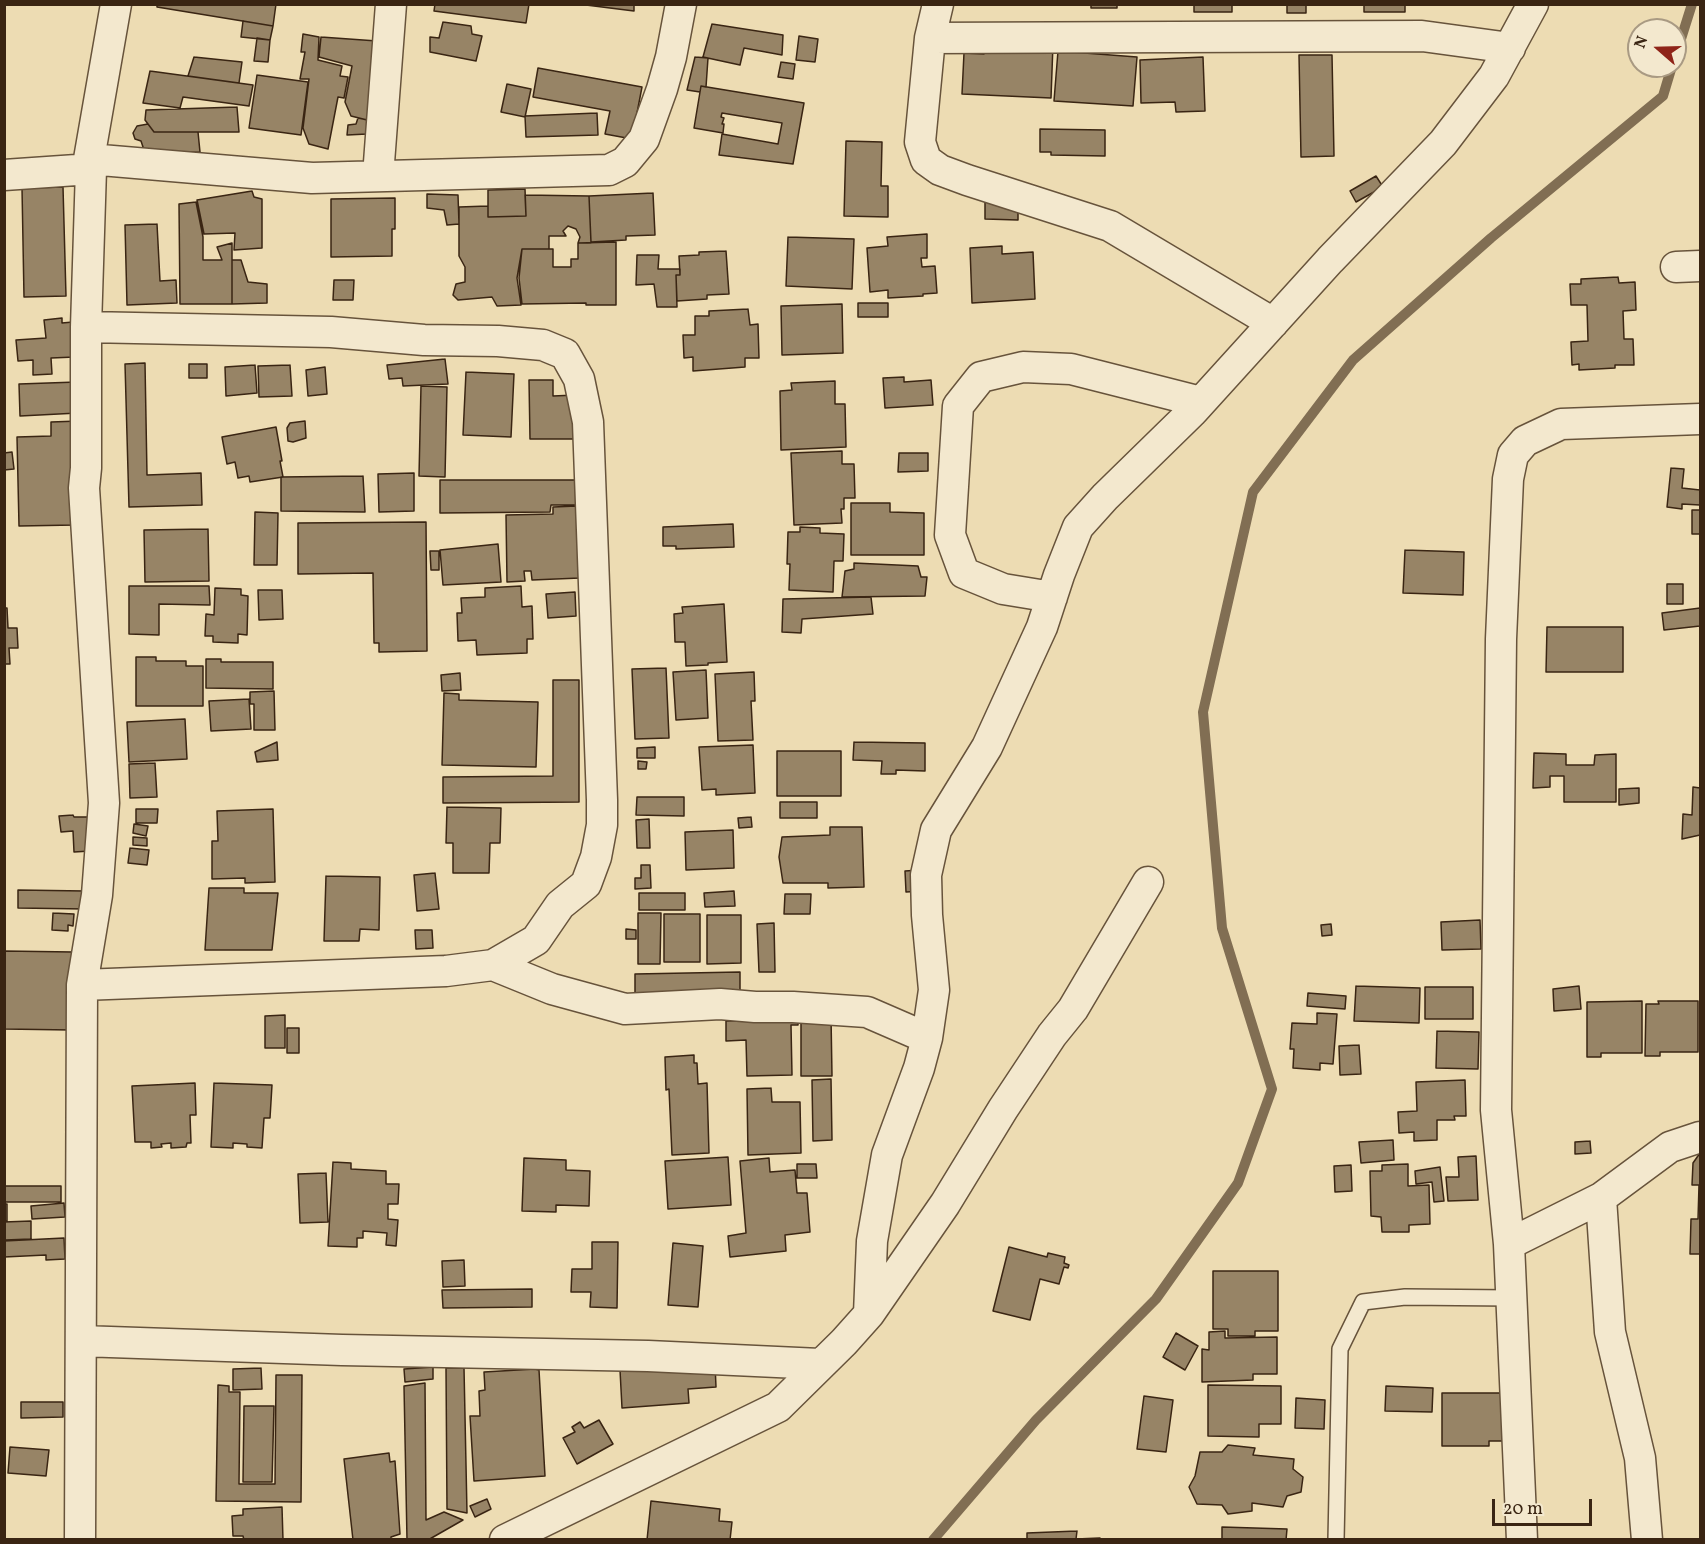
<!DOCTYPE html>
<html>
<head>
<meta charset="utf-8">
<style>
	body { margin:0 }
	#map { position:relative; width:1705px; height:1544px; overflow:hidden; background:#eddcb3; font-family:Vollkorn,serif }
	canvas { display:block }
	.frame { position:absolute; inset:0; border:6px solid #3a2513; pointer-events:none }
	.north { position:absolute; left:1627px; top:18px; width:60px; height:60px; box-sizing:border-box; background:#f3e8ce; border:2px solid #a99a83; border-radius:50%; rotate:290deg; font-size:16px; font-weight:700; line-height:24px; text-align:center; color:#3a2513 }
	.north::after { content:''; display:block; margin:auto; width:21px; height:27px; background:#8f2418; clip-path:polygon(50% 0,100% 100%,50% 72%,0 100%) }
	.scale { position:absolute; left:1492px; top:1499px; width:100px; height:27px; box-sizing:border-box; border:3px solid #3a2513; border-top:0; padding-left:8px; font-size:18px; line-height:21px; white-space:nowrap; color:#3a2513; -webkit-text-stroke:4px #f3e8ce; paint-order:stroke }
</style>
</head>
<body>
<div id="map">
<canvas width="1705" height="1544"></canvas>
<div class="frame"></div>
<div class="north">N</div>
<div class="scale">20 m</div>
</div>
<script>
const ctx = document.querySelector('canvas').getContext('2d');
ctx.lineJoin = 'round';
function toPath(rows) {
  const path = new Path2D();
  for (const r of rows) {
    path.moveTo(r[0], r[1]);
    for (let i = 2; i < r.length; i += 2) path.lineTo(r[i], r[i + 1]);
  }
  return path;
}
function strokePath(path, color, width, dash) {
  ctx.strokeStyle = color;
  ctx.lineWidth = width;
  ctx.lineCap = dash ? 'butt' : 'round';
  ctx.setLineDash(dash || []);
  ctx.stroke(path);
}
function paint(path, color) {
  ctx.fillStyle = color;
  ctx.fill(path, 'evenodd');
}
strokePath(toPath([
	[1675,58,1692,4],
	[933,1540,1036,1420,1156,1299,1238,1183,1272,1089,1222,928,1203,712,1253,492,1353,360,1491,238,1663,96,1672,66]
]), '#816e53', 10);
const building = toPath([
	[157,4,276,4,273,26,157,7,157,4],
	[435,4,529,4,526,23,434,11,435,4],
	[578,4,634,4,634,11,578,4],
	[1091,4,1117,4,1117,8,1091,8,1091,4],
	[1194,4,1232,4,1232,12,1194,12,1194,4],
	[1287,4,1306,4,1306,13,1287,13,1287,4],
	[1364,4,1405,4,1405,12,1364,12,1364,4],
	[243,21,273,26,270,40,241,37,243,21],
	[443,22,471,26,472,34,482,36,476,61,430,52,430,37,439,38,443,22],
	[712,24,783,35,782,55,744,48,740,65,703,57,712,24],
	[303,34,319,37,318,60,342,66,340,76,348,77,344,98,338,97,328,149,309,144,303,128,309,79,300,79,305,52,301,52,303,34],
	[799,36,818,39,815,62,796,60,799,36],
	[321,37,377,41,375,122,351,116,345,102,352,66,319,57,321,37],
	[257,38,270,40,268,62,254,61,257,38],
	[985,41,1053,44,1051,98,962,94,964,53,984,54,985,41],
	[1058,51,1137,57,1133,106,1054,101,1058,51],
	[1299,55,1332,55,1334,156,1301,157,1299,55],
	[194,57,242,62,239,83,188,76,194,57],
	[695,57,708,58,706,87,701,86,700,92,687,90,695,57],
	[1203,57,1205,111,1176,112,1175,102,1141,103,1140,60,1203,57],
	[781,62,795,64,793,79,778,77,781,62],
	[538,68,642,87,632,139,605,134,610,111,533,97,538,68],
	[150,71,253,85,249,106,183,97,180,108,143,103,150,71],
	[257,75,308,82,301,135,249,128,257,75],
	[507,84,531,89,525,117,501,112,507,84],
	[701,86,804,103,793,164,719,155,722,134,778,144,782,123,722,113,721,117,724,118,722,124,724,124,723,133,694,128,701,86],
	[237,107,239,132,154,132,145,120,146,110,237,107],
	[597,113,598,135,526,137,525,116,597,113],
	[358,118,368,120,367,134,347,135,348,125,356,124,358,118],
	[148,124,154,132,198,132,200,152,145,153,141,141,135,139,133,133,137,126,148,124],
	[1040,129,1105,130,1105,156,1051,155,1051,152,1040,152,1040,129],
	[846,141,882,142,881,186,888,186,888,217,844,216,846,141],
	[1376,176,1383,187,1356,202,1350,191,1376,176],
	[63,187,66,296,24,297,22,188,63,187],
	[525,189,526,216,488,217,488,190,525,189],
	[252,191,254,197,262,199,262,248,234,250,235,233,204,234,197,200,252,191],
	[653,193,655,235,626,236,626,240,591,242,589,196,653,193],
	[427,194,458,195,459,224,447,225,444,210,427,208,427,194],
	[525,195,589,196,591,243,578,243,580,237,576,229,568,226,563,231,566,236,549,236,549,249,522,249,517,278,521,305,497,306,492,297,458,300,453,295,456,284,465,282,465,267,459,256,459,207,488,206,488,217,526,216,525,195],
	[985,197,1018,198,1018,220,985,219,985,197],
	[395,198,395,229,392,229,392,256,331,257,331,199,395,198],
	[196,202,203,237,203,260,222,260,217,247,232,243,232,304,180,304,179,204,196,202],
	[157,224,160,281,176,280,177,303,127,305,125,225,157,224],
	[927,234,927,258,921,258,922,267,935,266,937,293,923,294,923,296,888,298,888,290,870,292,867,248,888,246,887,237,927,234],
	[788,237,854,239,852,289,786,286,788,237],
	[616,242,616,305,586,305,586,303,522,304,519,278,522,249,553,249,553,267,571,267,571,259,578,259,578,243,616,242],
	[1002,246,1002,254,1033,252,1035,299,972,303,970,248,1002,246],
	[726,251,729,294,707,295,707,299,677,301,676,275,680,275,679,256,699,255,699,252,726,251],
	[637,255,659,255,658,269,680,269,680,275,676,275,677,307,657,307,654,284,636,285,637,255],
	[232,260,241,260,248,282,267,284,267,303,232,304,232,260],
	[1618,277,1619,283,1635,282,1636,310,1623,311,1624,339,1633,339,1634,365,1615,365,1615,368,1579,370,1579,364,1572,365,1571,342,1588,341,1587,305,1571,305,1570,284,1581,284,1581,279,1618,277],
	[334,280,354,280,353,300,333,300,334,280],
	[858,303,888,303,888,317,858,317,858,303],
	[842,304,843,353,782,355,781,306,842,304],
	[748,309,750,325,758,324,759,358,745,358,745,367,693,371,693,357,684,358,683,335,695,335,695,316,709,316,709,311,748,309],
	[62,318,62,323,73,322,75,357,51,358,52,374,33,375,33,360,18,361,16,340,46,338,44,320,62,318],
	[445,359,448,384,403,386,402,378,389,379,387,365,445,359],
	[145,363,147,475,201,473,202,505,129,507,125,364,145,363],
	[189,364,207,364,207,378,189,378,189,364],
	[255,365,257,393,226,396,225,367,255,365],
	[290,365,292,396,259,397,258,366,290,365],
	[325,367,327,394,308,396,306,370,325,367],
	[466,372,514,374,511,437,463,435,466,372],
	[904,377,904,382,931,380,933,405,885,408,883,378,904,377],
	[529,380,553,380,553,396,576,395,576,439,530,439,529,380],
	[835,381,835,404,845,404,846,447,781,450,780,391,792,390,791,383,835,381],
	[77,382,78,413,20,416,19,384,77,382],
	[421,386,447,387,445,477,419,476,421,386],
	[79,421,75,525,19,526,17,437,51,436,51,422,79,421],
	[305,421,306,438,293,442,288,441,287,428,290,423,305,421],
	[276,427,282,461,280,461,283,477,250,482,249,476,238,478,235,462,227,464,222,437,276,427],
	[842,451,842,464,854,464,855,498,844,498,844,509,841,509,842,523,794,525,791,453,842,451],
	[12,452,14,469,4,470,4,453,12,452],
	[899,453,928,453,928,471,898,472,899,453],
	[1671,468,1684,469,1682,488,1700,490,1700,505,1682,504,1682,509,1667,507,1671,468],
	[414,473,414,511,379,512,378,474,414,473],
	[363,476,365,512,281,511,281,477,363,476],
	[440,480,577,480,577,505,551,505,550,512,440,513,440,480],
	[851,503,890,503,890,512,924,513,924,555,851,555,851,503],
	[577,506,580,578,532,580,531,571,524,571,525,581,507,582,506,515,553,514,553,507,577,506],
	[1692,510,1700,510,1700,534,1692,534,1692,510],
	[255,512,278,513,277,565,254,565,255,512],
	[426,522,427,651,379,652,379,643,374,643,373,573,298,574,298,523,426,522],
	[733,524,734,547,676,549,676,546,663,546,663,527,733,524],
	[800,527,820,528,820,533,844,534,843,561,834,561,833,592,789,590,790,564,787,564,788,532,800,532,800,527],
	[208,529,209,581,145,582,144,530,208,529],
	[498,544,501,582,443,585,440,550,498,544],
	[1405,550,1464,552,1463,595,1403,593,1405,550],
	[430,551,439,551,439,570,431,570,430,551],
	[854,563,918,566,921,577,927,577,925,596,842,597,845,571,854,569,854,563],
	[1667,584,1683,584,1683,604,1667,604,1667,584],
	[129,586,209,586,210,605,159,604,159,635,129,634,129,586],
	[521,586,522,607,532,606,533,639,527,639,527,653,477,655,476,640,458,641,457,613,462,613,461,598,485,597,485,588,521,586],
	[215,588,241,589,241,595,248,596,247,635,238,634,238,643,213,642,213,636,205,636,206,614,214,615,215,588],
	[258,590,282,590,283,619,259,620,258,590],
	[575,592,576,616,548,618,546,594,575,592],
	[871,597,873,614,802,619,801,633,782,632,783,599,871,597],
	[724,604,727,662,708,663,708,665,686,666,685,642,675,642,674,614,683,613,682,607,724,604],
	[4,608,7,608,8,628,17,628,18,648,9,648,10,664,4,664,4,608],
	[1700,608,1700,626,1664,630,1662,613,1700,608],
	[1547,627,1623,627,1623,672,1546,672,1547,627],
	[136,657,156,657,156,661,186,661,186,666,203,666,203,706,136,706,136,657],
	[206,659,221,659,221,662,273,662,273,689,206,688,206,659],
	[666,668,669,738,635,739,632,669,666,668],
	[706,670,708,718,676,720,673,672,706,670],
	[754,672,755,701,751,701,753,740,718,741,715,674,754,672],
	[460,673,461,690,442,691,441,675,460,673],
	[553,680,579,680,579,802,443,803,443,777,553,776,553,680],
	[274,691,275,730,254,730,254,704,250,704,250,692,274,691],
	[444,693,459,694,459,700,538,702,536,767,442,765,444,693],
	[249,699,251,729,211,731,209,701,249,699],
	[185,719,187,759,129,762,127,722,185,719],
	[277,742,278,760,257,762,255,752,277,742],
	[854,742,925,743,925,771,896,770,896,774,881,774,882,761,853,760,854,742],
	[753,745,755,793,716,795,716,789,702,790,699,747,753,745],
	[655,747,655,758,637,758,637,748,655,747],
	[777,751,841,751,841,796,777,796,777,751],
	[1534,753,1566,754,1566,765,1594,765,1595,755,1616,754,1616,802,1564,802,1564,776,1550,776,1550,787,1533,788,1534,753],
	[638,761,647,762,646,769,638,769,638,761],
	[155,763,157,797,130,798,129,764,155,763],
	[1693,787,1700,788,1700,835,1682,839,1683,814,1692,815,1693,787],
	[1639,788,1639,803,1619,805,1619,789,1639,788],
	[637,797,684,797,684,816,636,815,637,797],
	[780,802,817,802,817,818,780,818,780,802],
	[447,807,501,808,500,843,490,843,489,873,453,873,453,843,446,843,447,807],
	[136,809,158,809,157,823,136,823,136,809],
	[273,809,275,882,245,883,245,878,212,879,212,841,218,841,217,811,273,809],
	[73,815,74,817,88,817,90,851,74,852,73,831,61,832,59,816,73,815],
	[751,817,752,827,739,828,738,818,751,817],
	[649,819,650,848,637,848,636,820,649,819],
	[134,824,148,826,146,836,133,833,134,824],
	[830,827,862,827,864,887,828,888,828,883,783,883,779,857,782,837,830,835,830,827],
	[733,830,734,868,686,870,685,832,733,830],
	[133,837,147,838,147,846,133,845,133,837],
	[130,848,149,850,147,865,128,863,130,848],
	[641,865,650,865,651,888,635,889,635,878,641,878,641,865],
	[920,870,922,891,906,892,905,871,920,870],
	[435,873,439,909,417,911,414,875,435,873],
	[326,876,380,877,379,930,360,929,359,941,324,941,326,876],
	[209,888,244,888,244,893,278,893,272,950,205,950,209,888],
	[18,890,85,891,85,909,18,908,18,890],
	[734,891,735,906,705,907,704,893,734,891],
	[639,893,685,893,685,910,639,910,639,893],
	[785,894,811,894,810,914,784,914,785,894],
	[53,913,74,914,73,926,68,925,68,931,52,930,53,913],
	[638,913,661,913,660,964,638,964,638,913],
	[664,914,700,914,700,962,664,962,664,914],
	[707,915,741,915,741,963,707,964,707,915],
	[1480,920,1481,949,1442,950,1441,922,1480,920],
	[774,923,775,972,759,972,757,924,774,923],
	[1331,924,1332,935,1322,936,1321,925,1331,924],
	[626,929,636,930,636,939,626,939,626,929],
	[415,930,432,930,433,948,416,949,415,930],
	[4,951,73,952,71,1030,4,1029,4,951],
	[740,972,740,994,635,996,635,974,740,972],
	[1356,986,1420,988,1419,1023,1354,1021,1356,986],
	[1579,986,1581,1009,1554,1011,1553,989,1579,986],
	[1425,987,1473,987,1473,1019,1425,1019,1425,987],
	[1308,993,1346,996,1345,1009,1307,1006,1308,993],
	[1642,1001,1642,1053,1601,1053,1601,1057,1587,1057,1587,1002,1642,1001],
	[1658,1001,1698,1001,1698,1052,1660,1052,1660,1056,1645,1056,1646,1004,1659,1004,1658,1001],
	[1317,1013,1337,1014,1333,1064,1320,1063,1320,1070,1293,1068,1294,1049,1290,1049,1292,1023,1317,1024,1317,1013],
	[285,1015,285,1048,265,1048,265,1016,285,1015],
	[801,1016,831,1016,832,1076,801,1076,801,1016],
	[798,1019,798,1025,791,1025,792,1075,747,1076,746,1040,726,1041,726,1021,798,1019],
	[287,1028,299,1028,299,1053,287,1053,287,1028],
	[1437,1031,1479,1032,1478,1069,1436,1068,1437,1031],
	[1359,1045,1361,1074,1340,1075,1339,1046,1359,1045],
	[694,1055,694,1063,697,1063,698,1084,707,1083,709,1153,672,1155,669,1089,666,1090,665,1057,694,1055],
	[831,1079,832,1140,813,1141,812,1080,831,1079],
	[1465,1080,1466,1116,1454,1116,1455,1120,1437,1120,1437,1140,1414,1141,1414,1132,1399,1133,1398,1112,1417,1111,1416,1082,1465,1080],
	[195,1083,196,1115,190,1115,191,1143,187,1143,186,1147,171,1148,171,1143,161,1144,162,1147,151,1148,151,1142,135,1142,132,1086,195,1083],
	[214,1083,272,1085,270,1118,264,1118,262,1148,247,1147,247,1144,233,1143,233,1148,211,1147,214,1083],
	[771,1088,772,1102,800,1102,801,1153,748,1155,747,1089,771,1088],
	[1393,1140,1394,1160,1361,1163,1359,1142,1393,1140],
	[1590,1141,1591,1153,1575,1154,1575,1142,1590,1141],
	[1700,1153,1700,1254,1690,1254,1691,1219,1698,1219,1699,1185,1692,1185,1693,1163,1700,1153],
	[1476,1156,1478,1200,1448,1201,1446,1177,1459,1177,1458,1157,1476,1156],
	[728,1157,731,1205,668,1209,665,1161,728,1157],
	[524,1158,566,1160,566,1170,590,1171,589,1206,556,1205,556,1212,522,1211,524,1158],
	[769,1158,770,1172,795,1170,797,1193,807,1193,810,1232,785,1235,786,1251,730,1257,728,1236,746,1233,740,1161,769,1158],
	[333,1162,351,1163,351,1169,386,1171,386,1184,399,1184,398,1204,388,1204,388,1219,398,1220,396,1246,386,1245,387,1233,363,1231,363,1238,357,1238,357,1247,328,1246,333,1162],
	[797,1164,816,1164,817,1178,797,1178,797,1164],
	[1408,1164,1408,1186,1429,1185,1430,1224,1409,1225,1409,1232,1382,1232,1381,1217,1371,1216,1370,1171,1382,1171,1382,1165,1408,1164],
	[1351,1165,1352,1191,1335,1192,1334,1166,1351,1165],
	[1440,1167,1444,1201,1434,1202,1432,1182,1416,1184,1415,1171,1440,1167],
	[326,1173,328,1222,300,1223,298,1174,326,1173],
	[4,1186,61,1186,61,1202,4,1202,4,1186],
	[64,1203,65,1217,32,1219,31,1206,64,1203],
	[4,1204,7,1204,7,1221,4,1221,4,1204],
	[31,1221,31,1239,5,1240,4,1222,31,1221],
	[64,1238,65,1259,46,1260,46,1255,4,1257,4,1241,64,1238],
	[592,1242,618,1242,617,1308,590,1307,591,1292,571,1292,572,1269,592,1269,592,1242],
	[673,1243,703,1246,698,1307,668,1305,673,1243],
	[1009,1247,1047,1257,1048,1253,1065,1257,1064,1263,1069,1265,1068,1268,1064,1267,1059,1284,1040,1279,1030,1320,993,1311,1009,1247],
	[464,1260,465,1286,443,1287,442,1261,464,1260],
	[1213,1271,1278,1271,1278,1331,1255,1331,1255,1336,1228,1336,1228,1329,1213,1329,1213,1271],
	[532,1289,532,1307,443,1308,442,1290,532,1289],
	[1225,1331,1225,1338,1277,1337,1277,1374,1253,1374,1253,1380,1202,1382,1202,1349,1209,1350,1209,1332,1225,1331],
	[1176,1333,1198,1346,1185,1370,1163,1357,1176,1333],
	[715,1364,716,1387,688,1389,689,1403,622,1408,620,1370,715,1364],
	[433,1367,433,1379,405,1382,404,1369,433,1367],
	[261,1368,262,1389,233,1390,233,1369,261,1368],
	[446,1368,464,1368,467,1513,447,1509,446,1368],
	[535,1369,539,1370,545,1476,474,1481,470,1416,480,1416,479,1391,485,1390,484,1372,535,1369],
	[276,1375,302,1375,301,1502,216,1501,218,1385,229,1386,229,1392,240,1392,239,1484,275,1484,276,1375],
	[425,1383,426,1520,444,1512,463,1520,428,1540,407,1540,404,1386,425,1383],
	[1208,1385,1281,1386,1281,1424,1259,1424,1259,1437,1208,1436,1208,1385],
	[1386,1386,1433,1388,1432,1412,1385,1411,1386,1386],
	[1442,1393,1513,1393,1514,1441,1489,1441,1489,1446,1442,1446,1442,1393],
	[1144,1396,1173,1400,1166,1452,1137,1449,1144,1396],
	[1296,1398,1325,1400,1324,1429,1295,1428,1296,1398],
	[21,1402,63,1402,63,1417,21,1418,21,1402],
	[244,1406,274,1406,272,1482,243,1482,244,1406],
	[599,1420,613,1444,577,1464,563,1438,575,1432,572,1427,580,1422,584,1428,599,1420],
	[1228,1445,1255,1448,1253,1455,1294,1459,1293,1469,1303,1477,1301,1492,1287,1496,1283,1507,1252,1503,1252,1511,1228,1514,1222,1505,1197,1504,1189,1487,1195,1476,1200,1452,1222,1452,1228,1445],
	[10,1447,49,1450,46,1476,8,1473,10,1447],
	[389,1453,390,1462,395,1461,400,1534,391,1537,391,1540,353,1540,344,1459,389,1453],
	[487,1499,491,1509,475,1517,470,1506,487,1499],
	[651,1501,720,1509,719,1521,732,1522,730,1540,647,1540,651,1501],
	[282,1507,283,1540,244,1540,243,1536,233,1536,232,1516,243,1515,243,1509,282,1507],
	[1222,1527,1287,1529,1286,1540,1222,1540,1222,1527],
	[1077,1531,1076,1539,1100,1538,1100,1540,1027,1540,1027,1533,1077,1531]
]);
paint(building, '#978466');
strokePath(building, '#3a2513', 1.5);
const lane = toPath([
	[1336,1540,1340,1349,1363,1302,1405,1297,1511,1298]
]);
const street = toPath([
	[938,4,930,38,920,142,926,160,940,170,967,180,1110,226,1273,323],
	[930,38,1422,36,1510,48],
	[89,159,312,178,609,170,625,162,644,139,662,89,671,57,681,4],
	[4,175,91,169],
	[378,176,391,4],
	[1676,267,1700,266],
	[1052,597,1003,589,964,573,950,535,958,406,981,377,1023,367,1071,369,1201,402],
	[493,965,552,989,625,1009,720,1004,755,1007,793,1007,867,1012,927,1038],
	[82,985,446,971,493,965,536,940,560,905,586,884,596,857,602,825,602,800,588,422,579,379,565,354,543,345,498,341,424,340,331,332,86,327],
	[1601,1198,1610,1332,1640,1458,1647,1540],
	[1509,1244,1601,1198,1670,1147,1700,1137],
	[869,1314,872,1241,887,1155,919,1068,927,1038,934,990,927,915,926,875,936,830,987,747,1042,627,1059,575,1078,527,1105,497,1193,411,1330,260,1443,143,1494,76,1533,4],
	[81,1341,342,1350,648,1356,820,1364],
	[80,1540,82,985,97,895,104,803,84,488,86,468,86,327,91,169,89,159,116,4],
	[505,1540,778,1407,844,1342,869,1314,945,1204,1003,1109,1052,1035,1073,1009,1148,882],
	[1522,1540,1509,1244,1496,1110,1501,639,1508,479,1513,455,1525,441,1561,424,1700,419]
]);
strokePath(lane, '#67533b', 18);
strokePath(street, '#67533b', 33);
strokePath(lane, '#f3e8ce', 15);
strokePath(street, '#f3e8ce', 30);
</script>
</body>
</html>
